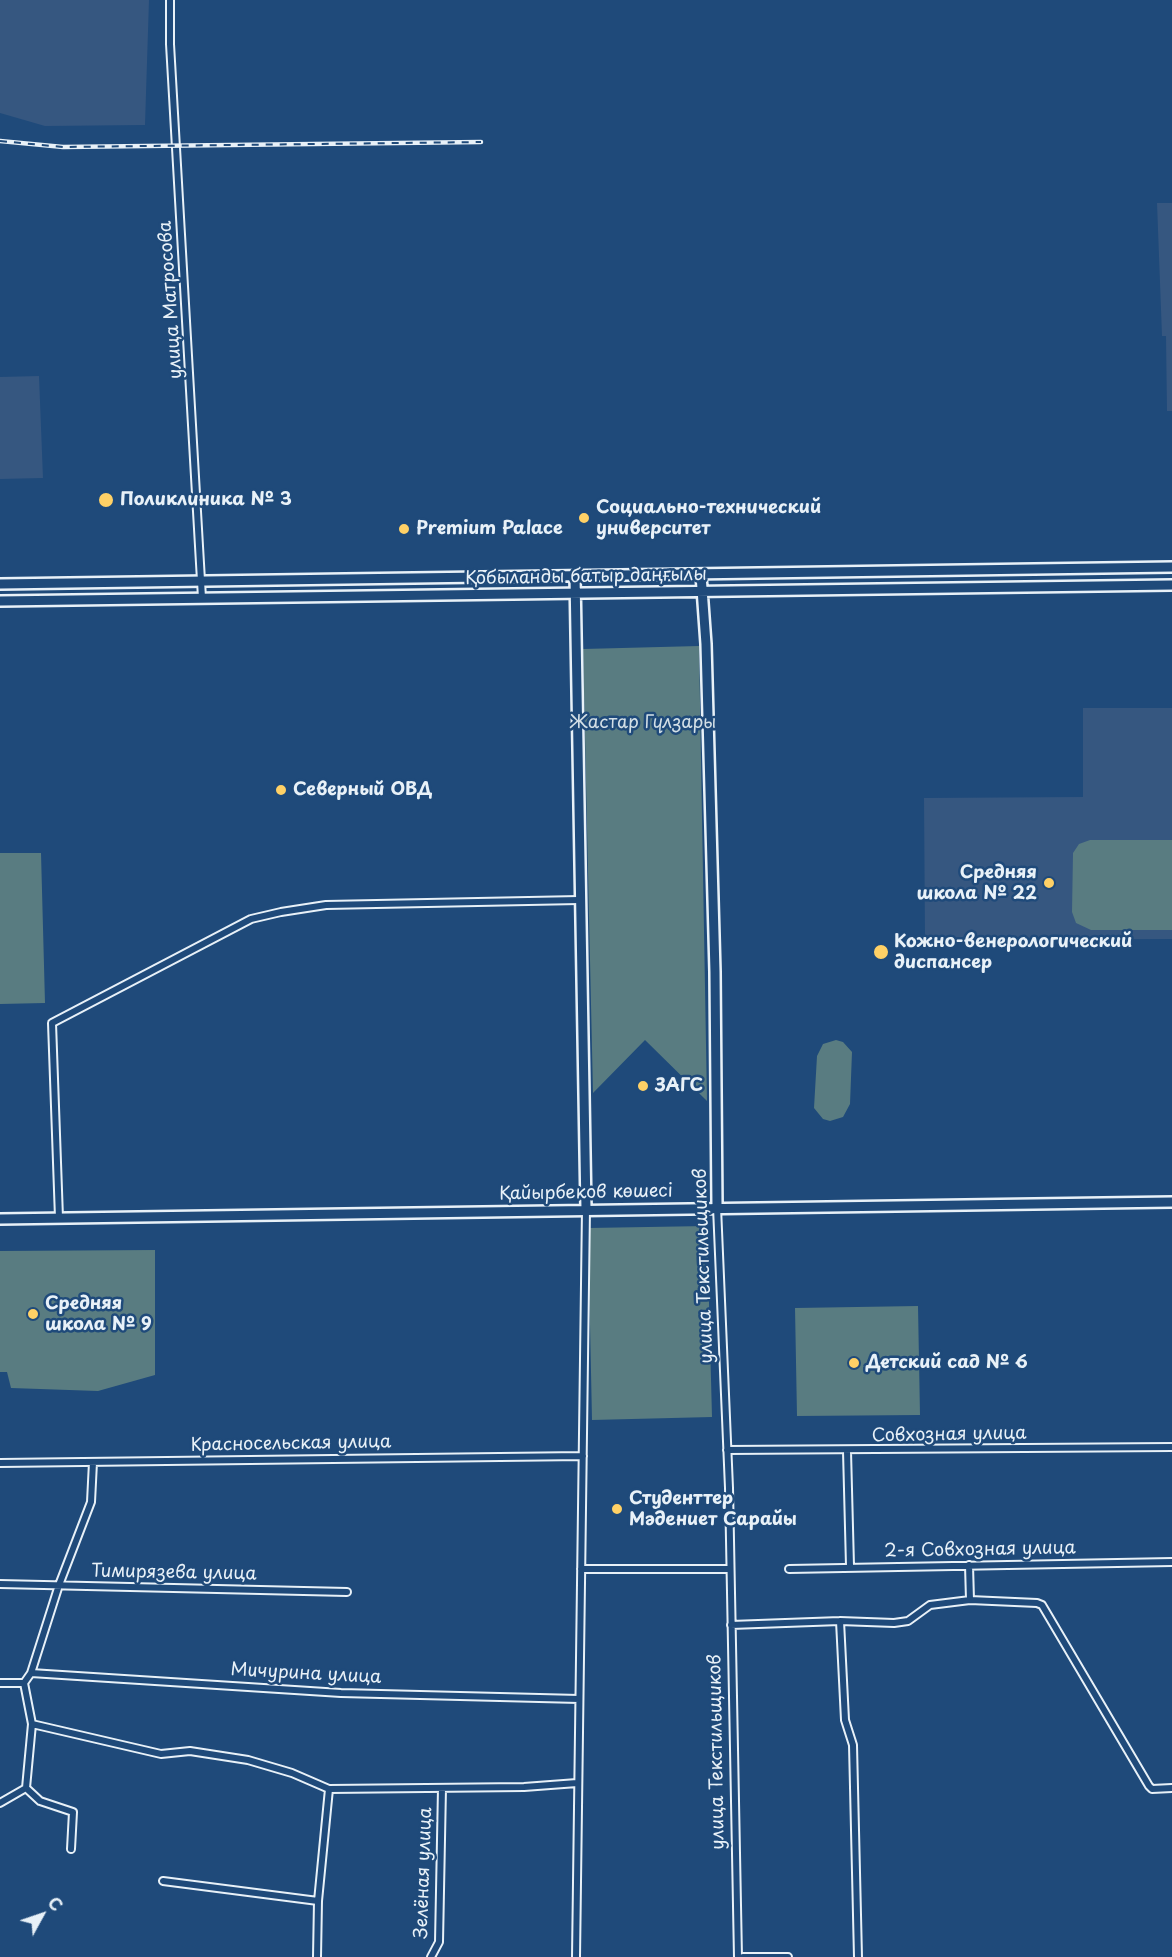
<!DOCTYPE html>
<html>
<head>
<meta charset="utf-8">
<style>
	body { margin:0 }
	#map { position:relative; width:1172px; height:1957px; overflow:hidden; background:#1f4a7a; font-family:"Playpen Sans",sans-serif }
	canvas { display:block }
	.north { position:absolute; left:12px; top:1885px; width:60px; height:60px; -webkit-text-stroke:4px #1f4a7a; paint-order:stroke; rotate:50deg; font-size:16px; font-weight:700; line-height:24px; text-align:center; color:#e8f1f8 }
	.north::after { content:''; display:block; margin:auto; width:21px; height:27px; background:#e8f1f8; clip-path:polygon(50% 0,100% 100%,50% 72%,0 100%) }
</style>
</head>
<body>
<div id="map">
<canvas width="1172" height="1957"></canvas>
<div class="north">С</div>
</div>
<script>
const ctx = document.querySelector('canvas').getContext('2d');
ctx.lineJoin = 'round';
function paint(path, color) {
  ctx.fillStyle = color;
  ctx.fill(path, 'evenodd');
}
function toPath(rows) {
  const path = new Path2D();
  for (const r of rows) {
    path.moveTo(r[0], r[1]);
    for (let i = 2; i < r.length; i += 2) path.lineTo(r[i], r[i + 1]);
  }
  return path;
}
function strokePath(path, color, width, dash) {
  ctx.strokeStyle = color;
  ctx.lineWidth = width;
  ctx.lineCap = dash ? 'butt' : 'round';
  ctx.setLineDash(dash || []);
  ctx.stroke(path);
}
function write(font, color, halo, rows, align = 'center') {
  ctx.font = font + ' "Playpen Sans",sans-serif';
  ctx.lineWidth = 5;
  ctx.setLineDash([]);
  ctx.textBaseline = 'middle';
  ctx.strokeStyle = halo;
  ctx.fillStyle = color;
  for (const [text, x, y, turn = 0] of rows) {
    ctx.save();
    ctx.translate(x, y);
    ctx.rotate((+turn || 0) * Math.PI / 180);
    ctx.textAlign = isNaN(turn) ? turn : align;
    if (halo) ctx.strokeText(text, 0, 0);
    ctx.fillText(text, 0, 0);
    ctx.restore();
  }
}
paint(toPath([
	[0,0,149,0,145,125,45,126,0,113],
	[1157,203,1172,203,1172,411,1167,411,1166,336,1162,336],
	[39,376,43,478,0,479,0,377],
	[1083,708,1172,708,1172,939,925,940,924,798,1083,797]
]), '#365780');
paint(toPath([
	[699,646,707,1101,645,1040,593,1093,583,649],
	[1090,840,1172,840,1172,930,1091,930,1076,923,1072,912,1073,853,1079,844],
	[0,853,41,853,45,1003,0,1004],
	[836,1040,843,1042,852,1052,850,1104,843,1117,830,1121,823,1119,814,1108,817,1056,823,1044],
	[707,1226,712,1417,592,1420,588,1228],
	[155,1250,155,1375,98,1391,11,1388,7,1372,0,1372,0,1251],
	[918,1306,920,1415,797,1416,795,1308]
]), '#597c81');
const street = toPath([
	[170,0,170,44,202,598],
	[717,1207,729,1488,738,1957],
	[59,1218,52,1023,251,919,281,912,326,905,579,900],
	[727,1450,1172,1447],
	[847,1451,850,1566],
	[0,1463,583,1456],
	[581,1569,730,1569],
	[789,1569,1172,1562],
	[0,1584,347,1592],
	[970,1600,1037,1603,1042,1605,1149,1786,1152,1789,1172,1788],
	[731,1625,840,1621],
	[31,1673,341,1693,579,1699],
	[0,1683,24,1683],
	[32,1724,161,1754,190,1751,248,1760,292,1773,329,1789,524,1787,577,1783],
	[26,1788,40,1801,73,1812,71,1849],
	[0,1803,26,1788,32,1724,24,1683,31,1673,59,1585,91,1502,93,1462],
	[163,1881,318,1901],
	[317,1957,318,1901,329,1789],
	[431,1957,439,1942,442,1788],
	[576,1957,586,1209],
	[743,1957,788,1957],
	[858,1957,853,1745,845,1720,840,1621,894,1623,908,1621,930,1605,970,1600,969,1565]
]);
const secondary = toPath([
	[701,575,706,644,715,972,717,1207],
	[575,576,586,1209],
	[0,584,1172,567],
	[0,601,1172,585],
	[0,1219,1172,1202]
]);
strokePath(street, '#e8f1f8', 10);
strokePath(secondary, '#e8f1f8', 14);
strokePath(street, '#1f4a7a', 6);
strokePath(secondary, '#1f4a7a', 9);
const rail = toPath([
	[0,141,63,147,481,142]
]);
strokePath(rail, '#e8f1f8', 4.5);
strokePath(rail, '#1f4a7a', 2, [7]);
for (const [x, y, r, color] of [
	[106,500,8,"#ffd166"],
	[584,518,6,"#ffd166"],
	[404,529,6,"#ffd166"],
	[281,790,6,"#ffd166"],
	[1049,883,6,"#ffd166"],
	[881,952,8,"#ffd166"],
	[643,1086,6,"#ffd166"],
	[33,1314,6,"#ffd166"],
	[854,1363,6,"#ffd166"],
	[617,1509,6,"#ffd166"]
]) {
  const dot = new Path2D();
  dot.arc(x, y, r, 0, 2 * Math.PI);
  ctx.fillStyle = color;
  ctx.fill(dot);
  strokePath(dot, '#1f4a7a', 2);
}
write('18px', '#e8f1f8', '#1f4a7a', [
	["улица Матросова",171,300,-94],
	["Қобыланды батыр даңғылы",586,577,-1],
	["Қайырбеков көшесі",586,1193,-1],
	["улица Текстильщиков",704,1266,-92],
	["Совхозная улица",949,1435,-1],
	["Красносельская улица",291,1444,-1],
	["2-я Совхозная улица",980,1550,-1],
	["Тимирязева улица",174,1573,1],
	["Мичурина улица",306,1674,3],
	["улица Текстильщиков",717,1752,-91],
	["Зелёная улица",424,1873,-88]
]);
write('bold 18px', '#e8f1f8', '#1f4a7a', [
	["Поликлиника № 3",120,500],
	["Социально-технический",596,508],
	["университет",596,529],
	["Premium Palace",416,529],
	["Северный ОВД",293,790],
	["Средняя",1037,873,"right"],
	["школа № 22",1037,894,"right"],
	["Кожно-венерологический",894,942],
	["диспансер",894,963],
	["ЗАГС",655,1086],
	["Средняя",45,1304],
	["школа № 9",45,1325],
	["Детский сад № 6",866,1363],
	["Студенттер",629,1499],
	["Мәдениет Сарайы",629,1520]
], 'left');
write('18px', '#d3dfe6', '#1f4a7a', [
	["Жастар Гүлзары",643,723]
]);
</script>
</body>
</html>
